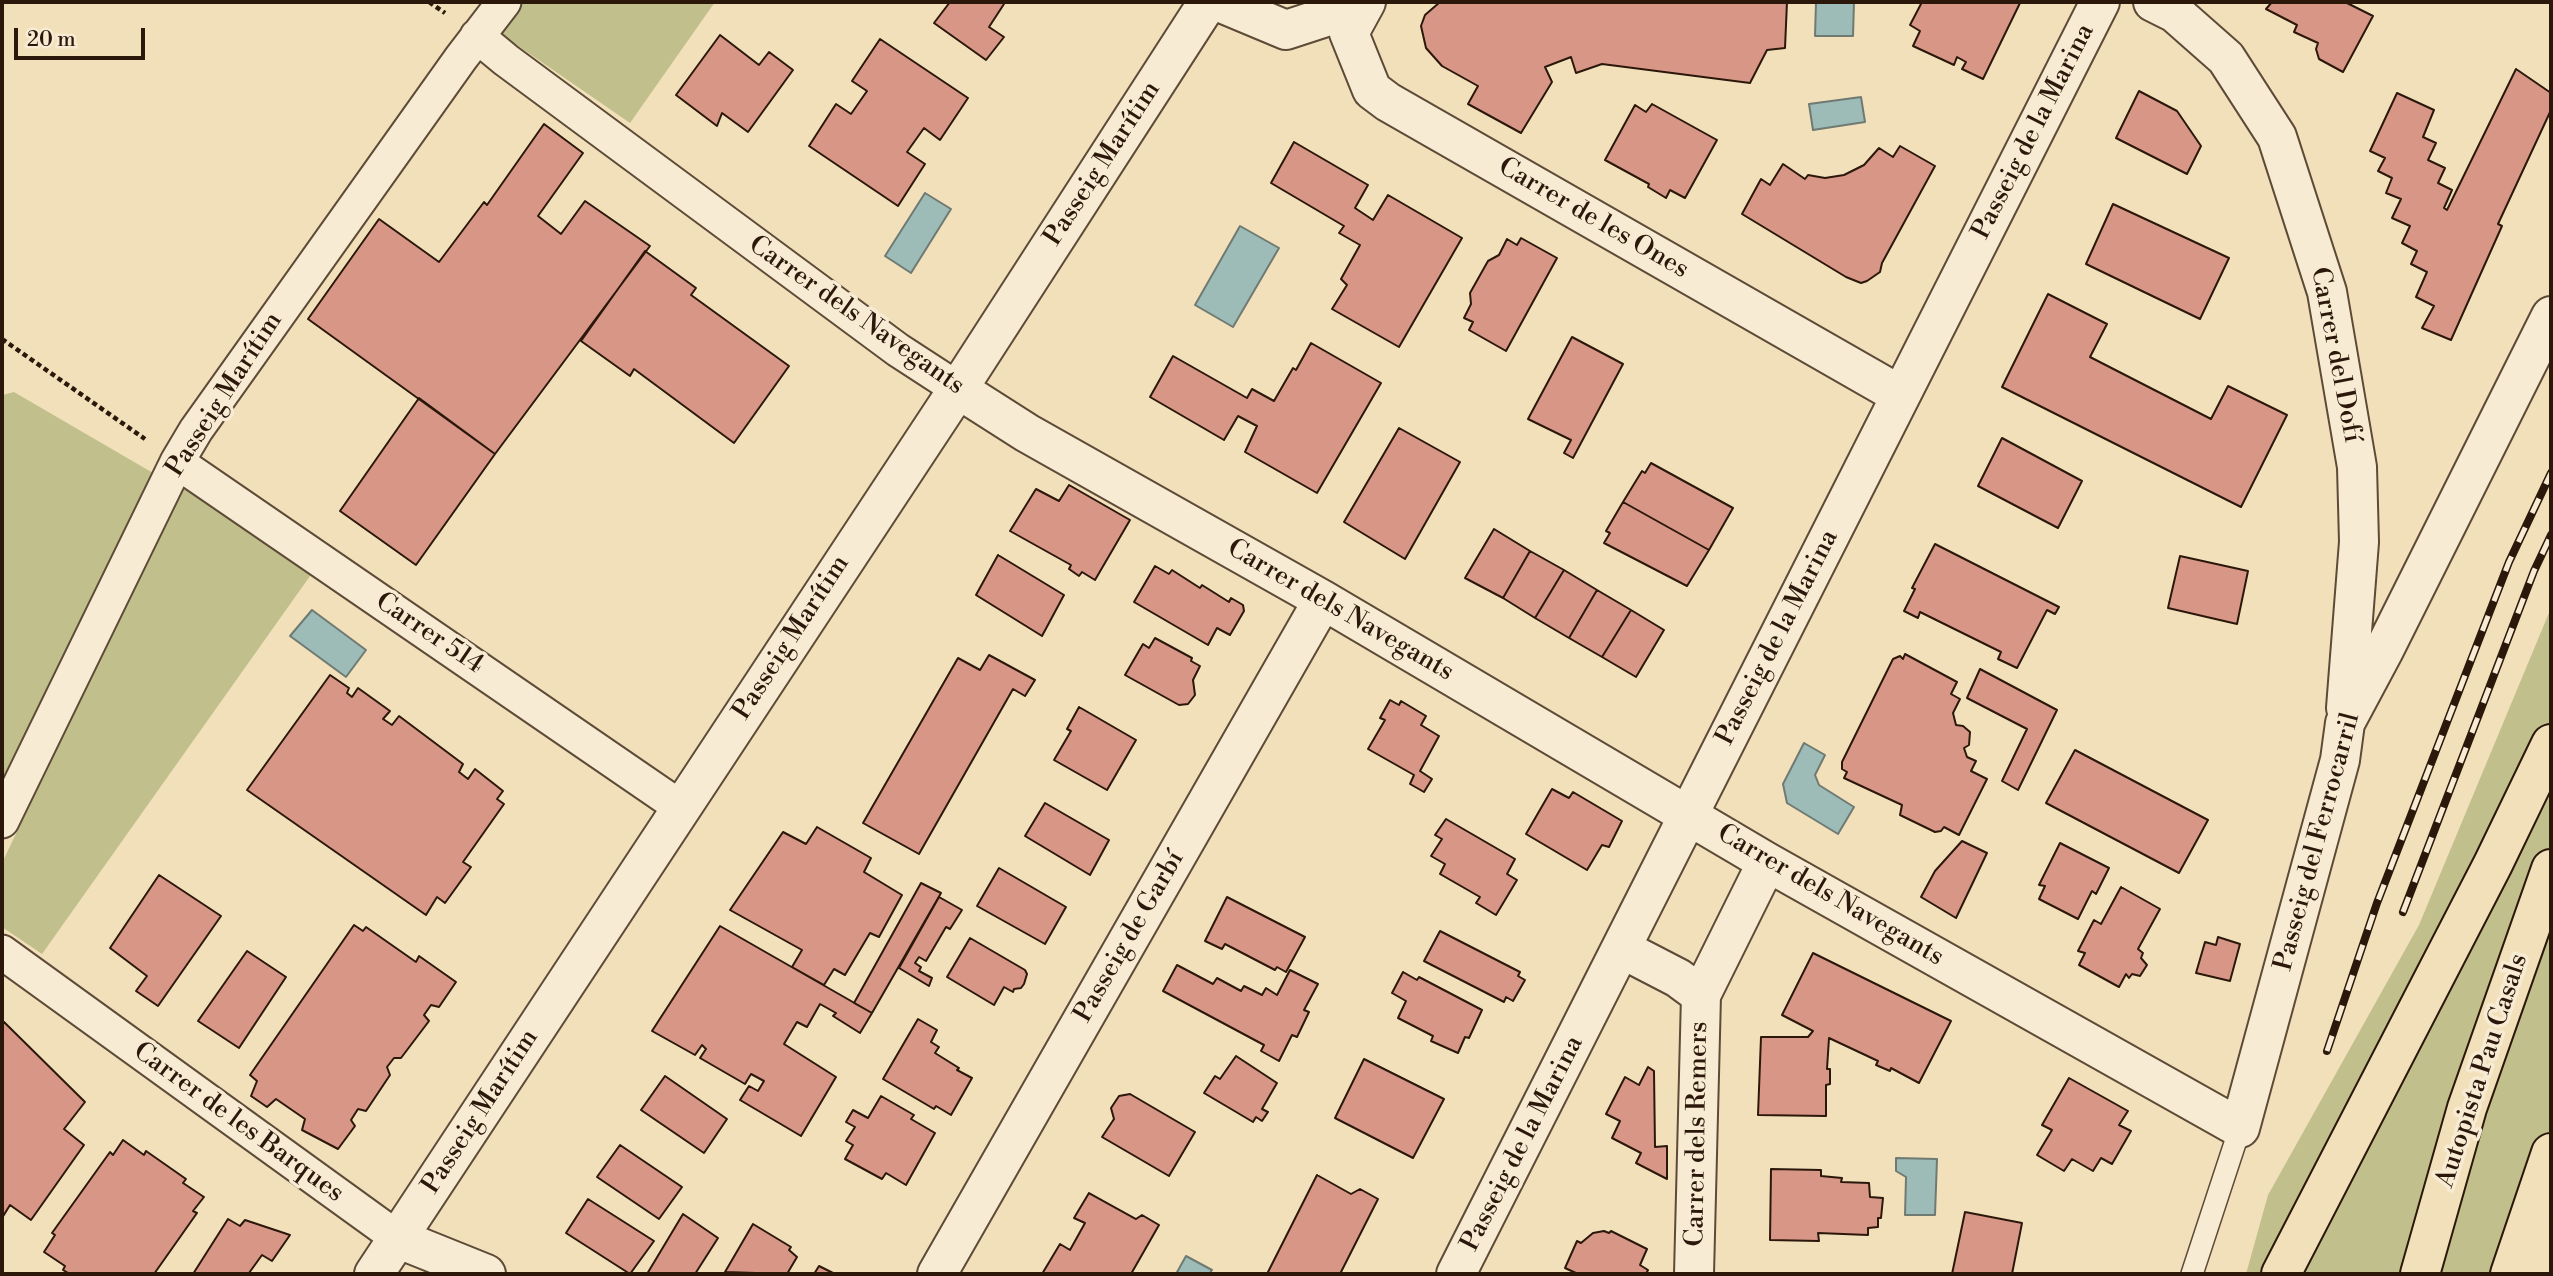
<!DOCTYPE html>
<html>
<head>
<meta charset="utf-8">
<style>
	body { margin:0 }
	#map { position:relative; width:2553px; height:1276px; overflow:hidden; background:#f2e0bb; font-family:"Libre Bodoni",serif }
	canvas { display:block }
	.frame { position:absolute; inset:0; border:4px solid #2b180b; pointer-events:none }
	.scale { position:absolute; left:14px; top:28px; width:131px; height:32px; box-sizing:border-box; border:4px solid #2b180b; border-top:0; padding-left:9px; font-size:21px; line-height:24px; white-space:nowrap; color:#2b180b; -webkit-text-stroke:5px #f7ebd3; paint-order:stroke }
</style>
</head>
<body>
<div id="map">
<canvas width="2553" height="1276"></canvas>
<div class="frame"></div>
<div class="scale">20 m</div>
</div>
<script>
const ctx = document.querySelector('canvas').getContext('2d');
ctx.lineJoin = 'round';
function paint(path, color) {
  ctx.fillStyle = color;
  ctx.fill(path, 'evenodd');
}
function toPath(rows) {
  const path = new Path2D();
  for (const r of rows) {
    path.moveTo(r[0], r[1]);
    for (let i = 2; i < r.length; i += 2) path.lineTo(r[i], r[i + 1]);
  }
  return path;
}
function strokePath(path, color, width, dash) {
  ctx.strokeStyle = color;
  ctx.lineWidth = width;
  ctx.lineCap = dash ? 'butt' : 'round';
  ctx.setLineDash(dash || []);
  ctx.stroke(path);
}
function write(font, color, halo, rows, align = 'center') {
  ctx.font = font + ' "Libre Bodoni",serif';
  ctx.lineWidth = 7;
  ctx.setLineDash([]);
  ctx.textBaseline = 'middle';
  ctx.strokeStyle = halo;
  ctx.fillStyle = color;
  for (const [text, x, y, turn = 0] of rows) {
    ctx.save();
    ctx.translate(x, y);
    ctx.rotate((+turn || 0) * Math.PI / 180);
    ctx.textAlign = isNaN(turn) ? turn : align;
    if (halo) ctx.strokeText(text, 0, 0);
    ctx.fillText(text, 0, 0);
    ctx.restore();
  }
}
paint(toPath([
	[523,2,715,2,630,123,498,32],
	[14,392,153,473,2,793,2,395],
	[185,478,315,569,42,954,2,927,2,863],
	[2551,608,2551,1274,2246,1274,2268,1195,2419,925]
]), '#c1c08c');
const water = toPath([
	[1816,2,1854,2,1853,36,1815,36,1816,2],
	[1861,97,1865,122,1813,130,1809,104,1861,97],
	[925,193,951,209,911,273,885,256,925,193],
	[1240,226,1279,248,1233,327,1195,305,1240,226],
	[312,610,366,650,346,677,290,636,312,610],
	[1804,743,1825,755,1815,775,1819,785,1854,807,1838,834,1787,803,1783,784,1804,743],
	[1896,1158,1937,1159,1935,1215,1905,1215,1906,1177,1896,1171,1896,1158],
	[1186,1256,1212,1270,1209,1274,1176,1274,1186,1256]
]);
paint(water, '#9dbbb7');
strokePath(water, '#6f7a72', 2);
const building = toPath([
	[950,2,1001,2,1004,4,989,27,1004,37,986,60,934,23,950,2],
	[1440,2,1787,2,1785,48,1767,50,1750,83,1602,64,1576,73,1571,57,1545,67,1552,82,1521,133,1468,104,1478,86,1442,66,1426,48,1421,26,1425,15,1440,2],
	[1922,2,2019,2,2020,3,1983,79,1962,69,1966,62,1957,57,1954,65,1913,46,1920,31,1910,25,1922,2],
	[2272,2,2345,2,2373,16,2343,72,2319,59,2316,49,2318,43,2294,32,2297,25,2266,9,2272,2],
	[720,35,759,65,769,52,793,70,748,132,722,113,717,126,676,95,720,35],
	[880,39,968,98,940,140,924,128,907,152,925,164,898,206,809,146,836,104,851,114,867,91,852,81,880,39],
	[2516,69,2551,93,2551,110,2498,224,2502,226,2451,340,2422,328,2434,306,2416,297,2427,272,2411,264,2417,251,2402,243,2410,226,2392,218,2401,199,2386,193,2392,178,2378,171,2385,158,2370,151,2397,93,2434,110,2423,137,2436,143,2428,160,2445,168,2438,183,2452,190,2444,208,2447,210,2516,69],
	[2139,91,2177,111,2201,146,2187,174,2116,138,2139,91],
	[1652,104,1717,140,1685,198,1670,190,1666,198,1648,187,1649,184,1605,160,1635,105,1646,112,1652,104],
	[544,124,583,153,538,216,561,234,585,201,650,246,495,454,308,319,379,219,439,262,484,202,487,205,544,124],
	[1294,142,1368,185,1355,208,1373,220,1388,195,1462,238,1399,347,1332,309,1347,285,1341,279,1360,245,1339,233,1344,226,1271,183,1294,142],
	[1900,146,1935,166,1882,263,1880,272,1867,281,1861,283,1846,277,1742,214,1761,179,1770,185,1783,164,1805,179,1808,175,1825,178,1844,175,1864,165,1879,148,1893,157,1900,146],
	[2113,204,2229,258,2200,319,2086,264,2113,204],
	[1521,238,1557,258,1506,351,1469,330,1473,322,1464,318,1471,304,1470,293,1488,261,1499,255,1507,239,1517,245,1521,238],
	[645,251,696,288,691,295,789,366,734,443,634,369,630,376,581,341,645,251],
	[2048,294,2107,324,2090,357,2211,419,2228,386,2287,415,2241,507,2002,387,2048,294],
	[1572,337,1623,364,1573,458,1564,453,1571,440,1528,419,1572,337],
	[1311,343,1381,383,1317,493,1245,452,1257,426,1238,416,1224,440,1150,397,1173,356,1247,398,1252,389,1274,401,1293,368,1296,370,1311,343],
	[419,398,495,454,416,565,340,511,419,398],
	[1399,428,1460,462,1405,559,1344,522,1399,428],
	[2002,438,2082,481,2058,528,1978,486,2002,438],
	[1651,463,1733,508,1709,550,1623,502,1642,471,1645,473,1651,463],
	[1069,485,1130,520,1095,580,1082,572,1079,576,1069,569,1071,565,1010,531,1036,489,1059,501,1069,485],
	[1623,502,1709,550,1687,586,1604,543,1610,533,1606,531,1623,502],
	[1494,529,1530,551,1503,598,1465,578,1494,529],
	[1935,544,2059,607,2055,614,2047,610,2017,668,1998,659,2001,652,1920,612,1918,618,1904,611,1915,589,1912,588,1935,544],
	[1530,551,1564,570,1535,618,1503,598,1530,551],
	[998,555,1064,595,1042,636,976,595,998,555],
	[2180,556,2248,571,2237,624,2168,608,2180,556],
	[1155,566,1169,574,1172,570,1200,588,1202,585,1229,602,1231,598,1243,605,1244,611,1230,635,1217,628,1208,645,1134,602,1155,566],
	[1564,570,1597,590,1569,638,1535,618,1564,570],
	[1597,590,1631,610,1602,657,1569,638,1597,590],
	[1631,610,1664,630,1636,677,1602,657,1631,610],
	[1155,638,1192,658,1191,661,1200,666,1193,680,1195,695,1188,704,1179,705,1125,675,1143,644,1149,648,1155,638],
	[1905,654,1957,682,1951,694,1960,699,1953,713,1956,725,1963,726,1970,732,1969,745,1964,748,1967,757,1976,761,1971,771,1987,779,1959,835,1944,827,1941,831,1935,832,1900,815,1902,805,1844,778,1847,772,1842,769,1842,762,1893,659,1900,656,1903,659,1905,654],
	[989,655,1035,680,1025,696,1013,689,919,854,863,823,958,658,980,670,989,655],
	[1980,669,2057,710,2018,790,2002,781,2027,729,1967,698,1980,669],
	[330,675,349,688,347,693,352,697,358,688,390,711,383,719,392,725,399,716,463,764,459,772,468,779,475,769,503,791,497,799,504,804,463,862,471,867,445,903,437,897,426,915,247,790,330,675],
	[1390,700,1399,705,1401,701,1426,716,1421,725,1439,736,1420,771,1432,779,1424,792,1410,784,1414,775,1368,749,1385,720,1380,718,1390,700],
	[1079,707,1136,740,1107,790,1054,760,1071,731,1067,729,1079,707],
	[2075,750,2208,820,2179,873,2046,803,2075,750],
	[1552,789,1569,798,1573,792,1622,821,1609,847,1602,845,1587,870,1526,834,1552,789],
	[1045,803,1109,840,1090,875,1025,836,1045,803],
	[1446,819,1515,859,1507,874,1517,880,1496,915,1476,903,1480,897,1440,874,1445,864,1431,856,1442,839,1435,835,1446,819],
	[817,827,871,858,864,872,902,895,879,937,870,933,845,975,834,969,824,985,792,967,802,950,730,910,783,832,806,844,817,827],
	[1962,841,1987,853,1956,918,1921,897,1935,871,1962,841],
	[2060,843,2109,868,2096,894,2092,891,2078,919,2039,899,2045,886,2039,885,2060,843],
	[999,868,1066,907,1045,944,977,906,999,868],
	[159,875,221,916,158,1006,136,991,147,976,110,948,159,875],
	[921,883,941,893,872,1013,854,1003,921,883],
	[2121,887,2160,909,2138,949,2143,953,2141,958,2147,965,2140,976,2132,974,2129,978,2126,974,2119,987,2079,965,2085,953,2078,951,2094,920,2101,924,2121,887],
	[939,897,962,910,950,929,946,927,926,961,919,957,915,963,921,967,919,971,932,978,929,986,899,968,939,897],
	[1227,897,1305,937,1286,972,1277,967,1275,970,1225,944,1222,949,1205,941,1227,897],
	[354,925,363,931,366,927,416,962,419,956,456,982,439,1007,431,1005,424,1015,429,1021,401,1058,394,1058,387,1067,390,1075,366,1111,358,1109,351,1120,355,1126,338,1149,302,1130,305,1119,276,1099,267,1107,251,1096,257,1081,250,1075,354,925],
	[720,926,872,1013,860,1033,833,1016,836,1013,820,1004,807,1027,797,1022,784,1044,836,1077,801,1136,740,1100,749,1086,758,1091,764,1081,751,1074,745,1084,700,1058,706,1049,702,1045,695,1055,652,1031,720,926],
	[1440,931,1520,972,1518,976,1525,980,1513,1001,1506,997,1504,1002,1424,961,1440,931],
	[2218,937,2240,944,2230,981,2196,973,2205,942,2216,945,2218,937],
	[970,938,1025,970,1027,974,1024,984,1021,988,1014,989,1013,992,1004,987,994,1005,947,977,970,938],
	[247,951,286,977,239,1048,198,1021,247,951],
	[1813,953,1951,1021,1919,1083,1891,1068,1890,1071,1876,1065,1878,1061,1829,1038,1827,1069,1830,1069,1830,1084,1826,1085,1826,1116,1758,1115,1761,1037,1808,1037,1813,1031,1782,1015,1813,953],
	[1177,965,1213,984,1217,978,1241,991,1244,986,1262,995,1266,988,1277,995,1290,970,1318,984,1304,1010,1309,1012,1297,1037,1292,1035,1279,1061,1261,1051,1264,1045,1163,991,1177,965],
	[1403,972,1417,980,1419,977,1482,1010,1469,1038,1465,1037,1458,1053,1431,1041,1433,1036,1398,1018,1406,1001,1392,993,1403,972],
	[918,1019,937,1030,931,1042,939,1047,935,1053,959,1068,957,1070,972,1078,951,1115,936,1106,934,1109,883,1079,918,1019],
	[4,1022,85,1102,64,1129,84,1145,31,1220,10,1205,2,1218,2,1026,4,1022],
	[1236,1056,1277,1083,1262,1109,1268,1112,1262,1121,1256,1117,1253,1122,1204,1093,1215,1076,1220,1079,1236,1056],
	[1364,1059,1444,1099,1413,1158,1335,1118,1364,1059],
	[1648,1067,1654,1071,1655,1147,1667,1146,1667,1179,1636,1163,1641,1153,1612,1138,1620,1121,1606,1114,1625,1077,1639,1085,1648,1067],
	[665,1076,727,1119,704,1153,641,1110,665,1076],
	[2069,1078,2128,1111,2119,1125,2131,1131,2112,1164,2101,1158,2093,1171,2072,1159,2064,1171,2037,1155,2052,1130,2042,1125,2069,1078],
	[1130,1094,1195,1132,1169,1176,1102,1137,1114,1119,1111,1108,1119,1096,1130,1094],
	[881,1096,914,1115,911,1119,935,1133,906,1185,886,1173,882,1179,845,1159,853,1145,846,1141,855,1127,846,1122,853,1110,868,1118,881,1096],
	[123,1140,144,1155,146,1151,186,1179,183,1183,204,1197,193,1211,197,1213,154,1274,70,1274,63,1270,65,1266,44,1252,55,1235,52,1233,110,1152,113,1155,123,1140],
	[620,1145,682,1187,659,1219,597,1177,620,1145],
	[1771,1169,1821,1170,1821,1176,1842,1178,1841,1182,1869,1183,1870,1197,1883,1198,1881,1218,1878,1218,1878,1227,1868,1228,1868,1235,1818,1233,1819,1241,1770,1240,1771,1169],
	[1317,1175,1351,1194,1360,1189,1378,1199,1340,1274,1267,1274,1317,1175],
	[1089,1193,1136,1219,1142,1215,1159,1225,1131,1274,1042,1274,1060,1244,1070,1250,1085,1223,1074,1218,1089,1193],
	[588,1199,654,1241,630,1274,566,1233,588,1199],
	[1965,1212,2022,1223,2012,1274,1952,1274,1965,1212],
	[683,1214,718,1238,695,1274,647,1274,683,1214],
	[228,1219,240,1226,245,1220,290,1235,272,1261,262,1255,249,1273,251,1274,193,1274,228,1219],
	[753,1224,791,1247,789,1250,797,1257,787,1274,725,1272,753,1224],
	[1604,1231,1609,1233,1611,1231,1647,1249,1640,1265,1648,1270,1646,1274,1578,1274,1565,1268,1577,1241,1581,1243,1593,1233,1604,1231],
	[819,1266,835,1274,814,1274,819,1266]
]);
paint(building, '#d89687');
strokePath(building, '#2b180b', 2);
const service = toPath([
	[2192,1274,2240,1128]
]);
const pedestrian = toPath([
	[477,36,506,60,898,350,958,389],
	[177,462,680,807],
	[2,821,177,462,196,430,461,58,504,2],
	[2,952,399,1239]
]);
const minor = toPath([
	[1219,2,1286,30,1332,15,1360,2],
	[1366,2,1349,33,1372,90,1388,102,1900,395],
	[2153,2,2175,13,2226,58,2277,137,2327,292,2357,467,2359,542,2346,708],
	[958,389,1027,433,1323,600,1767,862,2240,1128,2340,760,2345,723,2384,650,2551,316],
	[1622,949,1678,978,1701,995],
	[399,1239,486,1274],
	[374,1274,958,389,1208,2],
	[937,1274,1323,600],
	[1456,1274,2100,2],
	[1694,1274,1701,995,1767,862]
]);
const trunk = toPath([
	[2281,1274,2493,864,2551,744],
	[2532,1274,2544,1211]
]);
const motorway = toPath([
	[2420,1274,2467,1108,2551,869],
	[2510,1274,2551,1153]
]);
strokePath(service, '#5d4a37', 24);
strokePath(pedestrian, '#5d4a37', 37);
strokePath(minor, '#5d4a37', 42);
strokePath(trunk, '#2b180b', 42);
strokePath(motorway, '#2b180b', 42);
strokePath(toPath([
	[429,2,445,13],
	[2,339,145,439]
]), '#2b180b', 4.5, [5, 3.5]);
strokePath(service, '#f7ebd3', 21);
strokePath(pedestrian, '#f7ebd3', 33);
strokePath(minor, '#f7ebd3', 38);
strokePath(trunk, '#f2e0bb', 38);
strokePath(motorway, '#f2e0bb', 38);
const rail = toPath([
	[2403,912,2534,571,2551,535],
	[2327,1051,2377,903,2509,562,2551,473]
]);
strokePath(rail, '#2b180b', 8);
strokePath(rail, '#f7ebd3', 5, [16]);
write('26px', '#2b180b', '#f7ebd3', [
	["Passeig de la Marina",2034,132,-63],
	["Passeig Marítim",1103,164,-57],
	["Carrer de les Ones",1593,219,30],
	["Carrer dels Navegants",856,316,35],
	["Carrer del Dofí",2335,355,79],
	["Passeig Marítim",225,395,-57],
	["Carrer dels Navegants",1340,611,30],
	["Carrer 514",429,634,34],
	["Passeig Marítim",792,638,-57],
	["Passeig de la Marina",1778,638,-63],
	["Passeig del Ferrocarril",2318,842,-75],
	["Carrer dels Navegants",1830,896,30],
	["Passeig de Garbí",1130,937,-60],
	["Autopista Pau Casals",2483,1071,-72],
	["Passeig Marítim",481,1112,-57],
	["Carrer de les Barques",238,1123,36],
	["Carrer dels Remers",1698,1134,-89],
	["Passeig de la Marina",1523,1144,-63]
]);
</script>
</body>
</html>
